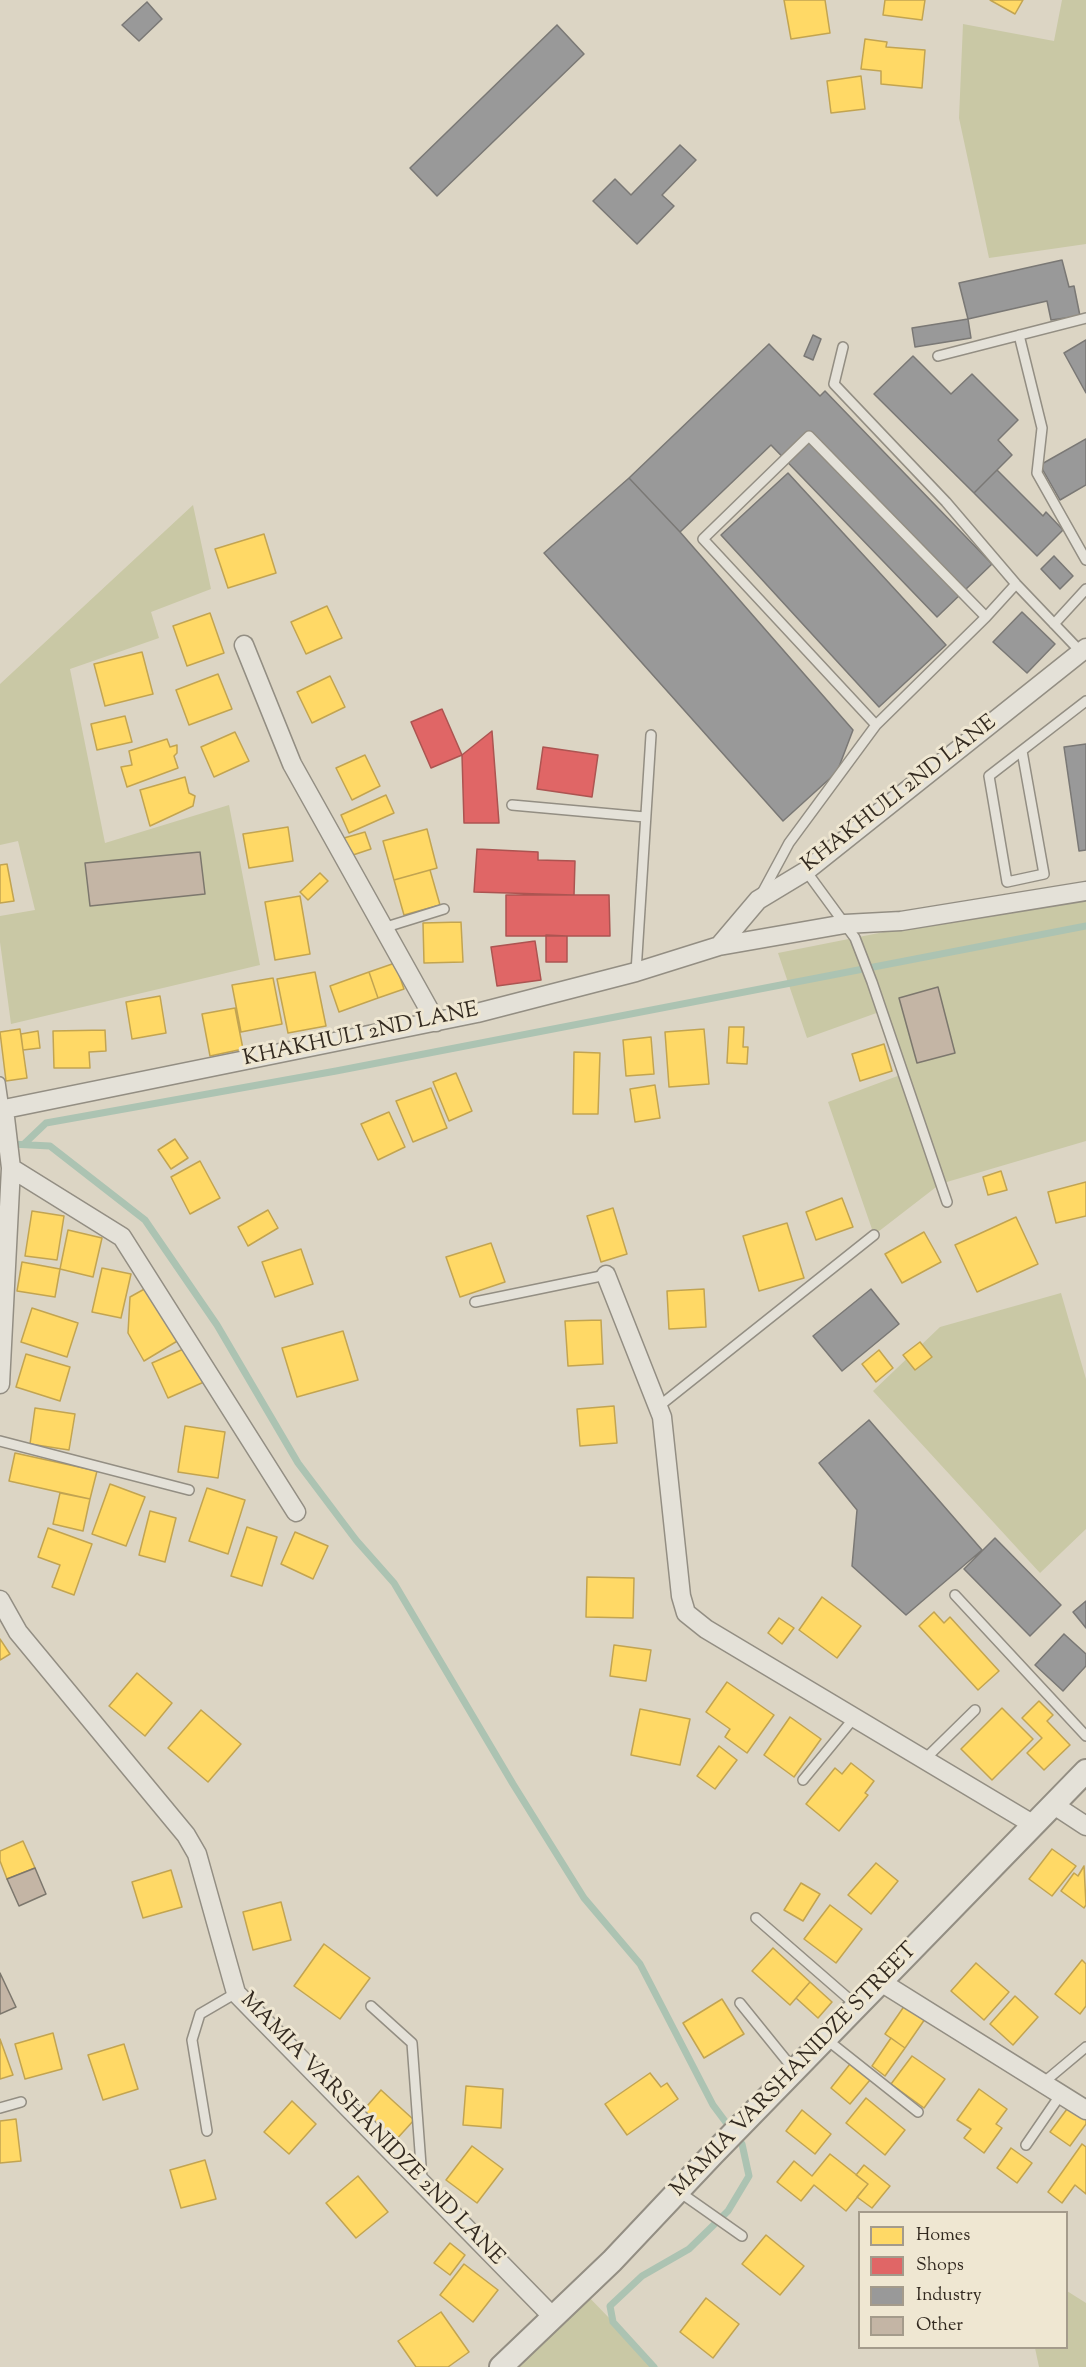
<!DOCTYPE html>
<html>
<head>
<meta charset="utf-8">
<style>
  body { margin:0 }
  #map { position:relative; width:1086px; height:2367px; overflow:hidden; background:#dcd5c4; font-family:"Sorts Mill Goudy",serif }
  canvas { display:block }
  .legend { position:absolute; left:858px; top:2211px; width:210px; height:138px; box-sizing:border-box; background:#efe7d2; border:2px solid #a49b8b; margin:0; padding:8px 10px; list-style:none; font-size:18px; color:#332a20 }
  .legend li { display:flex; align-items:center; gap:12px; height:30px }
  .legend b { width:30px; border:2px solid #a49b8b }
</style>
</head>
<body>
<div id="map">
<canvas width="1086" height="2367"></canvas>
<ul class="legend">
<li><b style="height:16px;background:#ffd966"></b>Homes</li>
<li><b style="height:16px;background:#e06666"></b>Shops</li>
<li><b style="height:16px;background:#999"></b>Industry</li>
<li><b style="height:16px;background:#c4b5a5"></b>Other</li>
</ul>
</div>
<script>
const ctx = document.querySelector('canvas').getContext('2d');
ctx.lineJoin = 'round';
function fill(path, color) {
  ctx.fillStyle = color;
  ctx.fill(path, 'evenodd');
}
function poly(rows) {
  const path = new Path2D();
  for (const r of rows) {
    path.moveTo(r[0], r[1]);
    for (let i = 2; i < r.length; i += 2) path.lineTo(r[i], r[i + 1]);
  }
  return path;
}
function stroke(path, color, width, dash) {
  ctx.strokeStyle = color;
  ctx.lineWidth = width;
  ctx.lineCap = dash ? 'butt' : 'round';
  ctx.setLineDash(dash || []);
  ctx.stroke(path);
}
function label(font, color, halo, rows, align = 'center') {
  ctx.font = font + ' "Sorts Mill Goudy",serif';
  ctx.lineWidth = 6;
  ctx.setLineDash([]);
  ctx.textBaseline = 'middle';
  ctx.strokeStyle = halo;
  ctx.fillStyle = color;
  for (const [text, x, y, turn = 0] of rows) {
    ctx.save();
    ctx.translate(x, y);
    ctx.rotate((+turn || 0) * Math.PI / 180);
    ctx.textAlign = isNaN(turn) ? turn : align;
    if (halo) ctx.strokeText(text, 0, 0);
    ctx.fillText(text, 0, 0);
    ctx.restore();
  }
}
fill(poly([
  [1062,0,1086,0,1086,244,989,258,959,118,963,24,1054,41],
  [193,505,211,589,151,612,159,638,70,669,105,843,229,805,260,965,11,1024,0,942,0,916,35,910,18,841,0,845,0,684],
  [1086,892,1086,1141,940,1184,874,1235,828,1102,903,1074,882,1011,807,1038,778,953],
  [1061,1293,1086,1379,1086,1529,1040,1573,873,1391,940,1327],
  [582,2290,613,2322,654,2367,511,2367],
  [1067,2291,1086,2303,1086,2367,1039,2367,1035,2348,1066,2348]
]), '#c9c8a5');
const homes = poly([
  [784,0,825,0,830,33,791,39,784,0],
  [885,0,925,0,922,20,883,15,885,0],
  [990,0,1023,0,1015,14,990,0],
  [865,39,887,42,886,47,925,50,922,88,881,84,881,71,861,69,865,39],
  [861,76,865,109,831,113,827,81,861,76],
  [264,534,276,573,228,588,215,549,264,534],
  [327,606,342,638,306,654,291,622,327,606],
  [210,613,224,653,187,666,173,626,210,613],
  [142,652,153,694,105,706,94,664,142,652],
  [218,674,232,709,189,725,176,690,218,674],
  [330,676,345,707,312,723,297,692,330,676],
  [125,716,132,742,97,750,91,724,125,716],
  [235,732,249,761,214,777,201,747,235,732],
  [167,739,170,747,177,745,177,753,174,756,178,768,127,787,121,767,132,765,129,751,167,739],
  [365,755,380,786,352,800,336,768,365,755],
  [185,777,189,793,195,796,193,806,150,826,140,790,185,777],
  [386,795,394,813,349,833,341,815,386,795],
  [288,827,293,861,249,868,243,834,288,827],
  [427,829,437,868,394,880,383,841,427,829],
  [365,832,371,849,350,856,344,838,365,832],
  [7,864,14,901,0,903,0,865,7,864],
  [430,870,440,905,404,915,394,880,430,870],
  [320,873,328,881,308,900,300,892,320,873],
  [300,896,310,954,275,960,265,902,300,896],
  [461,922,463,962,424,963,423,923,461,922],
  [395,963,404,989,378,998,369,972,395,963],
  [315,972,326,1026,288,1033,277,979,315,972],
  [369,972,378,998,339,1012,330,986,369,972],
  [273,978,282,1024,241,1032,232,985,273,978],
  [160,996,166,1033,132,1039,126,1002,160,996],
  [235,1008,243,1049,210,1056,202,1014,235,1008],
  [729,1027,744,1027,743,1047,748,1047,747,1064,727,1063,729,1027],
  [20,1029,27,1078,6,1081,0,1032,20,1029],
  [704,1029,709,1084,669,1087,665,1032,704,1029],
  [105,1030,106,1051,89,1052,90,1068,54,1068,53,1031,105,1030],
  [38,1031,40,1048,23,1050,21,1034,38,1031],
  [651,1037,654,1074,626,1076,623,1040,651,1037],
  [884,1044,892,1071,860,1081,852,1054,884,1044],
  [574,1052,600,1053,598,1114,573,1114,574,1052],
  [456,1073,472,1111,449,1121,433,1082,456,1073],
  [655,1085,660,1118,635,1122,630,1089,655,1085],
  [431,1088,447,1128,413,1142,396,1101,431,1088],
  [389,1112,405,1147,378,1160,361,1124,389,1112],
  [175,1139,188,1158,171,1169,158,1150,175,1139],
  [200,1161,220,1198,190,1214,171,1177,200,1161],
  [1001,1171,1007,1190,988,1195,983,1177,1001,1171],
  [1086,1182,1086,1216,1056,1223,1048,1192,1086,1182],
  [842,1198,853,1227,816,1240,806,1212,842,1198],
  [613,1208,627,1254,601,1262,587,1216,613,1208],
  [268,1210,278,1228,248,1246,238,1227,268,1210],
  [32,1211,64,1216,57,1260,25,1256,32,1211],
  [1016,1217,1038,1264,977,1292,955,1245,1016,1217],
  [787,1223,804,1278,759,1291,743,1236,787,1223],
  [68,1230,102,1238,93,1277,60,1269,68,1230],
  [924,1232,941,1262,902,1283,885,1254,924,1232],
  [491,1243,505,1282,460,1297,446,1257,491,1243],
  [301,1249,313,1284,275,1297,262,1262,301,1249],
  [22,1262,60,1269,55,1297,17,1291,22,1262],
  [102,1268,131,1274,121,1318,92,1312,102,1268],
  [148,1287,179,1340,144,1361,128,1333,130,1297,148,1287],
  [704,1289,706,1327,669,1329,667,1291,704,1289],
  [32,1308,78,1323,67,1357,21,1342,32,1308],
  [601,1320,603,1364,568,1366,565,1321,601,1320],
  [343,1331,358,1380,297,1397,282,1348,343,1331],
  [920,1342,932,1357,915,1370,903,1355,920,1342],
  [188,1347,204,1382,168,1398,152,1363,188,1347],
  [879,1350,893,1368,876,1382,862,1364,879,1350],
  [26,1354,70,1367,60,1401,16,1387,26,1354],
  [614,1406,617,1443,580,1446,577,1409,614,1406],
  [35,1408,75,1414,69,1450,30,1444,35,1408],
  [185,1426,225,1432,218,1478,178,1472,185,1426],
  [15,1453,97,1471,90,1499,9,1481,15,1453],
  [110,1484,145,1497,126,1546,92,1534,110,1484],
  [207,1488,245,1500,228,1554,189,1541,207,1488],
  [60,1493,90,1499,83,1531,53,1524,60,1493],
  [150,1511,176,1518,165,1562,139,1555,150,1511],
  [247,1527,277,1537,262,1586,231,1576,247,1527],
  [48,1528,92,1544,74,1595,52,1587,60,1565,38,1557,48,1528],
  [295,1532,328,1546,313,1579,281,1564,295,1532],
  [587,1577,634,1578,633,1618,586,1617,587,1577],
  [822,1597,861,1626,837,1658,799,1630,822,1597],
  [934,1612,944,1623,950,1617,999,1671,978,1690,919,1626,934,1612],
  [779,1618,794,1628,782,1644,768,1633,779,1618],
  [0,1639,10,1654,0,1660,0,1639],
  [614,1645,651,1650,646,1681,610,1676,614,1645],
  [137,1673,172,1703,145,1736,109,1706,137,1673],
  [727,1682,774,1715,747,1753,725,1737,730,1729,706,1712,727,1682],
  [1039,1701,1053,1715,1047,1721,1070,1745,1044,1770,1027,1753,1042,1738,1022,1718,1039,1701],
  [1002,1708,1033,1739,992,1780,961,1749,1002,1708],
  [640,1709,690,1719,680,1765,631,1755,640,1709],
  [201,1710,241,1744,208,1782,168,1748,201,1710],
  [790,1717,821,1739,794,1777,764,1755,790,1717],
  [719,1746,737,1760,715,1789,697,1776,719,1746],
  [851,1763,874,1781,865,1793,868,1795,839,1831,806,1804,835,1768,842,1774,851,1763],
  [23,1841,35,1868,7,1879,0,1861,0,1851,23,1841],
  [1052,1849,1076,1866,1052,1896,1029,1879,1052,1849],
  [876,1863,898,1881,871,1914,848,1895,876,1863],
  [1084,1866,1086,1905,1084,1908,1061,1891,1074,1873,1078,1876,1084,1866],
  [171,1870,182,1907,143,1918,132,1882,171,1870],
  [801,1883,820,1894,803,1921,784,1910,801,1883],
  [281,1902,291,1940,253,1950,243,1912,281,1902],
  [830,1905,862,1929,836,1963,804,1939,830,1905],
  [324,1944,370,1978,340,2019,294,1986,324,1944],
  [773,1948,810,1982,790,2005,752,1971,773,1948],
  [1082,1960,1086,1964,1086,2006,1080,2014,1055,1994,1082,1960],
  [976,1963,1009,1992,984,2020,951,1991,976,1963],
  [810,1982,832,2002,818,2018,796,1998,810,1982],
  [1015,1996,1038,2017,1013,2045,990,2024,1015,1996],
  [722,1999,744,2034,704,2058,683,2023,722,1999],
  [905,2005,925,2019,905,2048,885,2034,905,2005],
  [53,2033,62,2069,25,2079,15,2044,53,2033],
  [891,2038,905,2048,885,2076,872,2066,891,2038],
  [0,2039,13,2075,0,2079,0,2039],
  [124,2044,138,2089,103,2100,88,2055,124,2044],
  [912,2056,945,2079,924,2108,891,2084,912,2056],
  [850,2064,870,2080,850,2104,831,2088,850,2064],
  [650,2073,661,2087,667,2083,678,2099,627,2135,605,2104,650,2073],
  [466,2086,503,2089,501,2128,463,2125,466,2086],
  [979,2089,1007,2109,996,2124,1002,2128,984,2153,964,2138,971,2129,957,2120,979,2089],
  [381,2090,414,2120,394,2142,361,2113,381,2090],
  [866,2098,905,2130,885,2155,846,2123,866,2098],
  [292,2101,316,2124,289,2154,264,2132,292,2101],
  [1070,2105,1086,2117,1086,2124,1070,2146,1050,2132,1070,2105],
  [802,2110,831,2134,815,2154,786,2131,802,2110],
  [16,2119,21,2161,0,2163,0,2121,16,2119],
  [1082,2144,1086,2147,1086,2194,1075,2185,1062,2203,1048,2192,1082,2144],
  [472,2146,503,2169,477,2203,446,2180,472,2146],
  [1011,2148,1032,2163,1017,2183,997,2168,1011,2148],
  [830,2154,868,2184,846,2211,814,2185,801,2201,777,2182,794,2161,812,2176,830,2154],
  [205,2160,216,2199,181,2208,170,2170,205,2160],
  [864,2165,890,2186,872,2208,857,2197,868,2184,856,2175,864,2165],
  [358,2176,388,2212,356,2238,326,2203,358,2176],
  [766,2235,804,2266,780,2295,742,2264,766,2235],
  [450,2243,465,2255,450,2275,434,2263,450,2243],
  [464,2264,498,2290,473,2322,440,2295,464,2264],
  [706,2298,739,2324,713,2358,680,2332,706,2298],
  [441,2312,469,2352,448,2367,416,2367,398,2341,441,2312]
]);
fill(homes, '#ffd966');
stroke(homes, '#c2a451', 1.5);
const shops = poly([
  [442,709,462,755,431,768,411,722,442,709],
  [492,731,499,823,464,823,462,755,492,731],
  [543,747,598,755,592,797,537,789,543,747],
  [477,849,538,852,538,860,575,861,574,895,474,892,477,849],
  [506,895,609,895,610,936,506,936,506,895],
  [546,935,567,936,567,962,546,962,546,935],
  [535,941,541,980,497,986,491,947,535,941]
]);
fill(shops, '#e06666');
stroke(shops, '#ac5451', 1.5);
const industry = poly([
  [147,2,162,19,139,41,122,25,147,2],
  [557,25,584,54,437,196,410,168,557,25],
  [680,145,696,160,662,195,674,206,637,244,593,201,615,179,631,195,680,145],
  [1062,260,1069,287,1074,286,1080,316,1051,320,1047,301,968,319,959,283,1062,260],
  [968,319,971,338,915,347,912,328,968,319],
  [813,335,821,339,813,360,804,356,813,335],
  [1086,340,1086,393,1064,353,1086,340],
  [769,344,820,396,825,391,992,564,937,617,771,445,680,532,629,478,769,344],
  [913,356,951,394,972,374,1018,420,998,440,1012,455,974,493,874,394,913,356],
  [1086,439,1086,485,1060,500,1040,465,1086,439],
  [997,470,1043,516,1046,512,1063,530,1037,556,974,493,997,470],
  [788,473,946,645,879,707,721,535,788,473],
  [629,478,680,532,853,730,837,772,783,821,544,553,629,478],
  [1054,556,1073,576,1060,589,1041,569,1054,556],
  [1022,612,1055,644,1027,673,993,642,1022,612],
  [1086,744,1086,850,1079,851,1064,747,1086,744],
  [871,1289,899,1324,842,1371,813,1336,871,1289],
  [869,1420,982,1550,906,1615,852,1566,857,1510,819,1463,869,1420],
  [995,1538,1061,1605,1030,1636,964,1569,995,1538],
  [1086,1601,1086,1628,1073,1612,1086,1601],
  [1064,1634,1086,1654,1086,1666,1063,1691,1035,1665,1064,1634]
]);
fill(industry, '#999');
stroke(industry, '#7a7875', 1.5);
stroke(poly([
  [11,1144,50,1146,145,1220,217,1325,298,1463,356,1540,394,1583,513,1784,584,1898,640,1964,713,2105,742,2144,749,2176,728,2211,689,2249,642,2276,610,2306,613,2322,654,2367],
  [24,1144,46,1123,336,1071,1086,926]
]), '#acc3b2', 7);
const building = poly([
  [200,852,205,894,90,906,85,863,200,852],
  [938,987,955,1053,917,1063,899,998,938,987],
  [35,1868,46,1894,19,1906,7,1879,35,1868],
  [0,1973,16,2007,0,2014,0,1973]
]);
fill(building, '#c4b5a5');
stroke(building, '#7c776d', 1.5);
const service = poly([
  [1019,335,1042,428,1037,473,1086,560],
  [843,347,834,384,946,502,1016,584,1080,651],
  [938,356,1086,318],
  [1054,624,1086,589],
  [876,725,986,617],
  [1022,751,1044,874,1007,882,989,776,1086,701],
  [512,805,645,817],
  [806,871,855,938,872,982,947,1202],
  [761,895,789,843,876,725,703,539,809,436,986,617,1016,584],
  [383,928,444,909],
  [636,972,651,735],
  [0,1082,4,1109],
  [475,1302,606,1275],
  [658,1407,874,1235],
  [0,1441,189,1490],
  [955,1595,1086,1736],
  [924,1760,975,1710],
  [803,1780,854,1718],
  [756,1918,856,2005],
  [740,2003,795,2071],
  [371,2006,412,2043,422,2179],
  [826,2039,918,2112],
  [1043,2083,1086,2047],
  [0,2108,21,2102],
  [207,2131,192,2040,200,2014,236,1993],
  [1026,2145,1061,2094],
  [678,2191,742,2236]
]);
const minor = poly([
  [244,645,292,764,436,1022],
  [719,946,758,900,806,871,1086,648],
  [0,1110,477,1013,636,972,719,946,845,924,901,921,1086,891],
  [11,1168,122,1237,296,1512],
  [606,1275,662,1417,681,1596,686,1613,706,1629,1034,1825],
  [0,1384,11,1168,4,1109],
  [0,1600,18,1632,186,1835,197,1854,236,1993,554,2318],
  [1054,1805,1086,1826],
  [881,1982,1086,2110]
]);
const tertiary = poly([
  [501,2367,612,2261,713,2154,1086,1771]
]);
stroke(service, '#938e83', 12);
stroke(minor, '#938e83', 21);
stroke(tertiary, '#938e83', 26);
stroke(service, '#e4e1d8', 9);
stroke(minor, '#e4e1d8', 18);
stroke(tertiary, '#e4e1d8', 22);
label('22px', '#332a20', '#efe7d2', [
  ["KHAKHULI 2ND LANE",900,795,-38],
  ["KHAKHULI 2ND LANE",361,1036,-12],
  ["MAMIA VARSHANIDZE STREET",795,2071,-46],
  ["MAMIA VARSHANIDZE 2ND LANE",371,2130,46]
]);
</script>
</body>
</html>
